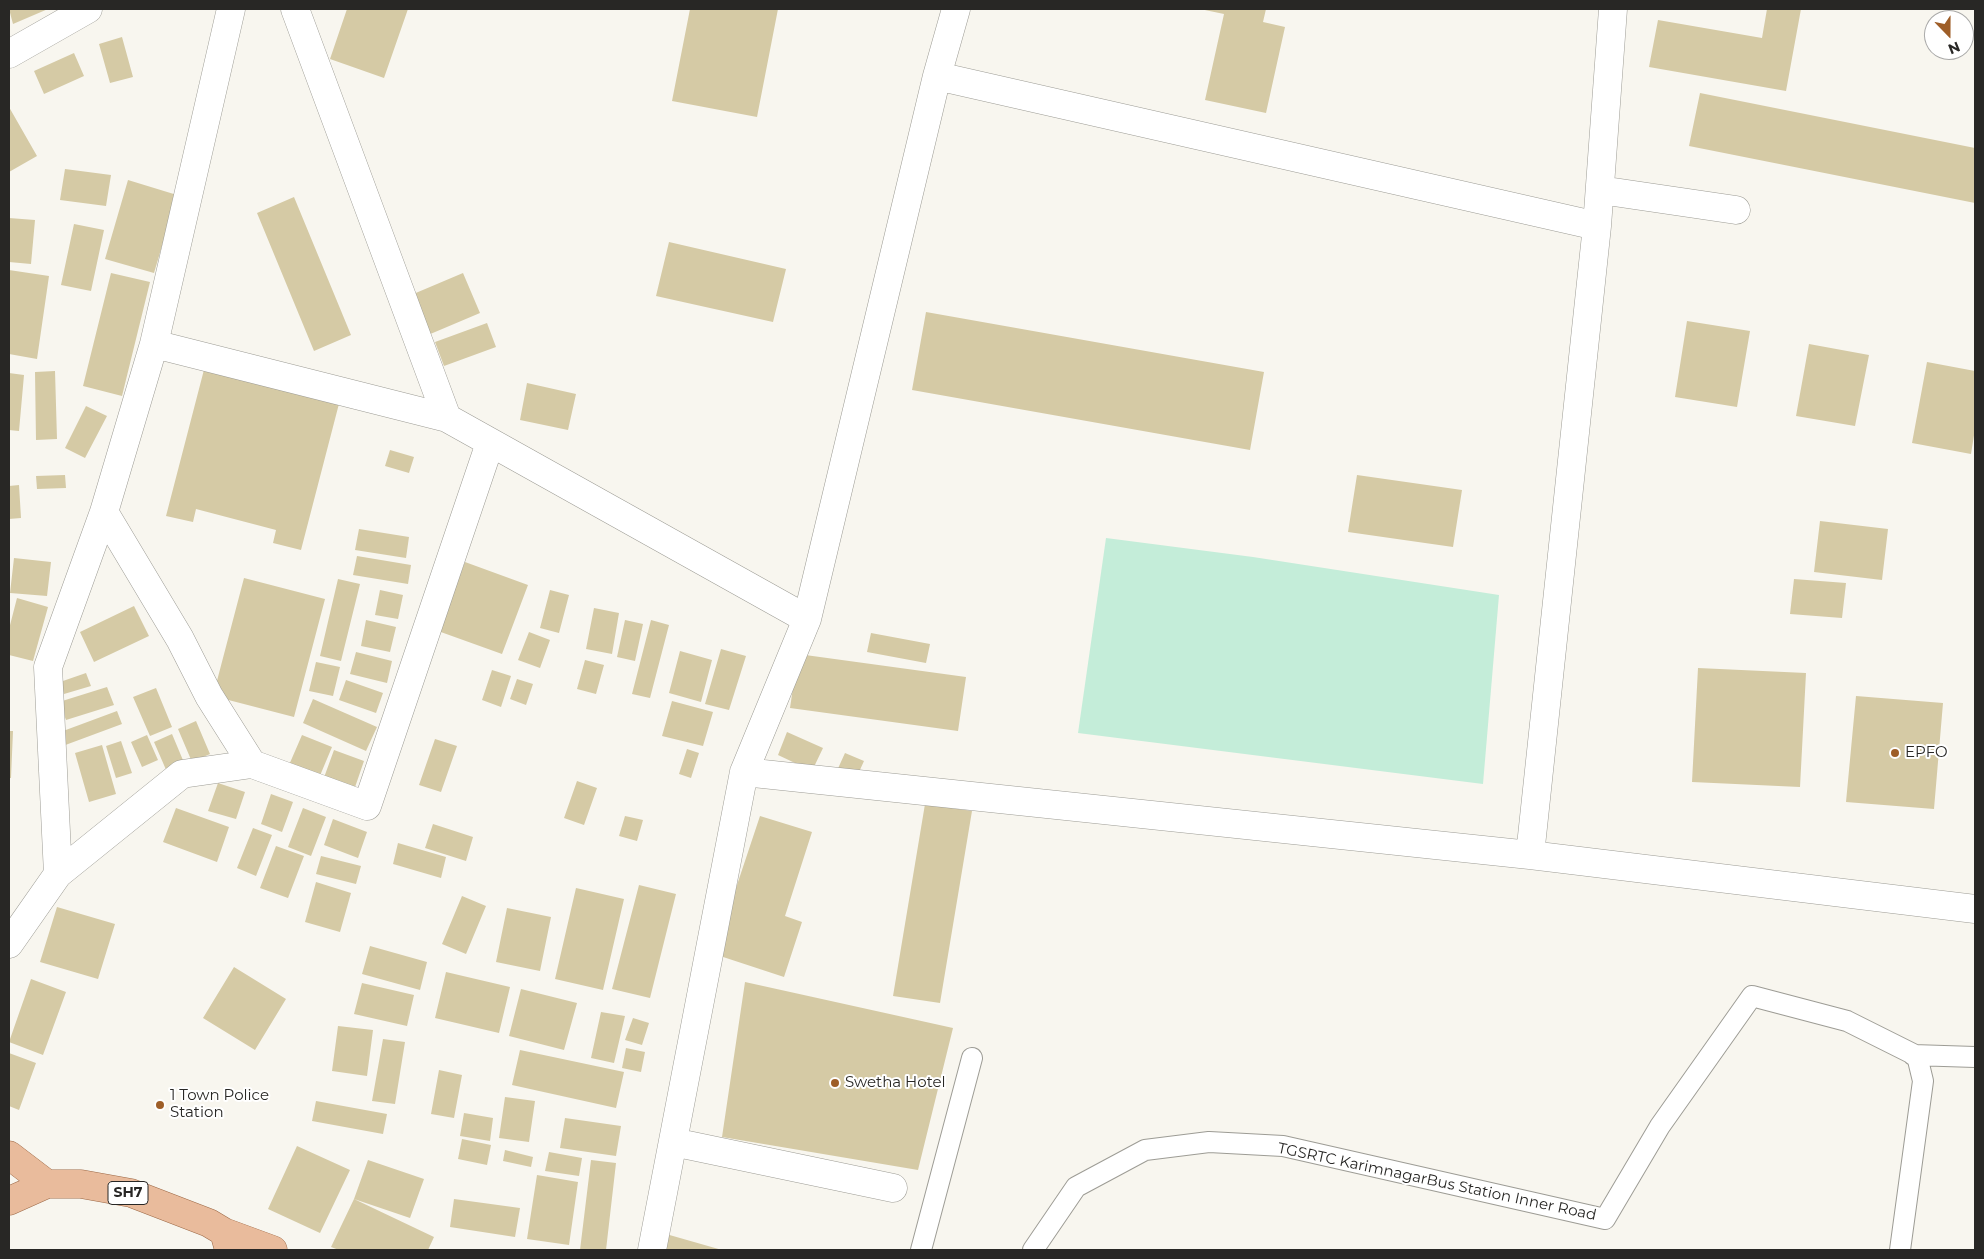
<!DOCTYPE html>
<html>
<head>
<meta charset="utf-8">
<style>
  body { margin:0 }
  #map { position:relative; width:1984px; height:1259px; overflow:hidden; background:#f8f6ef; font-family:Montserrat,sans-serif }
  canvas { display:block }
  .frame { position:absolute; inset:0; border:10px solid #282725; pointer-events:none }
  .north { position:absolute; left:1924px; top:10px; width:50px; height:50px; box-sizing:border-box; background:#fff; border:1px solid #a9a9a8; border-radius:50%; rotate:158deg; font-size:14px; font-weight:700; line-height:20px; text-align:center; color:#282725 }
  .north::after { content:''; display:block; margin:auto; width:18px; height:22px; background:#9e5e28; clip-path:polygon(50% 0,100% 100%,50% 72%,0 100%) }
</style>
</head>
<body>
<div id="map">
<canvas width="1984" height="1259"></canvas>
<div class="frame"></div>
<div class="north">N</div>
</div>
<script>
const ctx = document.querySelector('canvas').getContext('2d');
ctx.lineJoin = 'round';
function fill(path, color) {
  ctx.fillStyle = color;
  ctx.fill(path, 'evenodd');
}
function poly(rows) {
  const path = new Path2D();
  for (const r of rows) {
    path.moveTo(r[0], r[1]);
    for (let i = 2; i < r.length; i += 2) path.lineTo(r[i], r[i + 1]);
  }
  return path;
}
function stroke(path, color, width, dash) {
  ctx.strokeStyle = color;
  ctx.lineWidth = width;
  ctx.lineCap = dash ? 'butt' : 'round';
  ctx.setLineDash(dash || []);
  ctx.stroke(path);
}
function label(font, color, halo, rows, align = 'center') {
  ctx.font = font + ' Montserrat,sans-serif';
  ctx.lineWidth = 4;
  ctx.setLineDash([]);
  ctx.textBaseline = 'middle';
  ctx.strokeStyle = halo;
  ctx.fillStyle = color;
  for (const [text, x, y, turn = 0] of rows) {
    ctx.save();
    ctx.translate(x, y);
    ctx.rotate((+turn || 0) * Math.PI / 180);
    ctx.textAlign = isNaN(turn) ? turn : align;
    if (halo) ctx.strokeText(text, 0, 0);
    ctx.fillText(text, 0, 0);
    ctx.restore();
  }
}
fill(poly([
  [1106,538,1253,557,1499,595,1483,784,1078,733]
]), '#c4edd9');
fill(poly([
  [9,9,48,9,13,24],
  [347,9,408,9,384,78,330,59],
  [690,9,778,9,757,117,672,101],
  [1200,9,1266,9,1263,22,1285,27,1266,113,1205,100,1224,14],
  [1767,9,1801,9,1786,91,1649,67,1658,20,1762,38],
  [122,37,133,77,110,83,99,44],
  [74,53,84,76,44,94,34,71],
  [1700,93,1975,148,1975,203,1689,146],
  [9,107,37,156,9,172],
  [65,169,111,175,106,206,60,200],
  [128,180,177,195,154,273,105,259],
  [294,197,351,335,314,351,257,213],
  [9,218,35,220,31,264,9,262],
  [74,224,104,230,91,291,61,285],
  [669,242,786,269,773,322,656,296],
  [9,270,49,276,37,359,9,354],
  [111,273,150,282,122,396,83,386],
  [463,273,480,313,428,335,411,295],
  [926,312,1264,372,1250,450,912,390],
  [1687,321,1750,331,1737,407,1675,397],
  [487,323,496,347,444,366,435,342],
  [1809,344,1869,355,1855,426,1796,416],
  [206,362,341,396,301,550,273,543,276,530,196,509,193,522,166,516],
  [1927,362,1975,371,1975,429,1971,454,1912,443],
  [55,371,57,439,36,440,35,372],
  [9,373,24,375,19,431,9,430],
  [527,383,576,394,568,430,520,420],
  [86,406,107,416,85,458,65,448],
  [390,450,414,457,409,473,385,466],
  [65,475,66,488,37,489,36,476],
  [1357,475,1462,490,1453,547,1348,532],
  [19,485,21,518,9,519,9,486],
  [1820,521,1888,529,1882,580,1814,572],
  [359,529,409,537,406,558,355,550],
  [357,556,411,565,408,584,353,575],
  [14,558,51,562,47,596,10,593],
  [465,562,528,585,502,654,438,631],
  [244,578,325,599,294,717,213,696],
  [338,579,360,584,341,661,320,656],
  [1794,579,1846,583,1842,618,1790,614],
  [380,590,403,595,398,619,375,615],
  [550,590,569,595,559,633,540,628],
  [17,598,48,607,33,661,9,655,9,629],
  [134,606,149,636,94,662,80,632],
  [594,608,619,613,612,654,586,649],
  [366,620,396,627,390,652,361,646],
  [625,620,643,624,635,661,617,657],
  [651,620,669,625,650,698,632,694],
  [529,632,550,640,540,668,518,660],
  [871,633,930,644,926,663,867,652],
  [721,649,746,656,729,710,705,704],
  [680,651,712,660,701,702,669,693],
  [356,652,392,661,387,683,350,674],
  [798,654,966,677,958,731,790,708],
  [585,660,604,665,596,694,577,689],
  [316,662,340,667,333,696,309,691],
  [1698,668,1806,673,1800,787,1692,782],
  [492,670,511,676,501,707,482,700],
  [86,673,91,686,64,694,60,682],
  [517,679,533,684,526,705,510,699],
  [346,680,383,693,376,713,339,700],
  [107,687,114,705,66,720,59,702],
  [156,688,172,727,150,736,133,697],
  [1856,696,1943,703,1934,809,1846,802],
  [313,699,377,727,366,751,303,723],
  [672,701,713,712,703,746,662,736],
  [117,711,122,724,60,747,55,734],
  [196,721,210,754,192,762,178,729],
  [9,731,13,731,11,778,9,778],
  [787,732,823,748,812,771,778,755],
  [172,734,185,765,167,772,154,742],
  [147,735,158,760,142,767,131,742],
  [302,735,332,747,319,778,289,765],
  [435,739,457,746,441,792,419,785],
  [121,741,132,773,116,778,106,746],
  [102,745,116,794,89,802,75,753],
  [687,749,699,753,691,778,679,774],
  [334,750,364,761,353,793,322,783],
  [845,753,864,761,854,783,835,775],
  [577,781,597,788,584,825,564,818],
  [218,783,245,792,236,819,208,811],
  [271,794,293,802,282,832,261,824],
  [925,804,972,811,940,1003,893,996],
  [176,808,229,827,217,862,163,842],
  [303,808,326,817,311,856,288,847],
  [625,816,643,820,637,841,619,836],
  [760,816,812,832,785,916,802,922,784,977,714,954],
  [333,819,367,832,358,858,324,845],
  [433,824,473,837,466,861,425,848],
  [253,828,272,835,256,876,237,868],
  [398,843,446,857,441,878,393,864],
  [276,846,304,856,288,898,260,888],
  [321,856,361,866,356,884,316,874],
  [316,882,351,893,340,932,305,922],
  [639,885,676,894,650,998,612,989],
  [576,888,624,899,603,990,555,979],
  [462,896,486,906,466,954,442,944],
  [57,907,115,924,98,979,40,962],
  [507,908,551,917,540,971,496,962],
  [370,946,427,962,420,990,362,974],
  [234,967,286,999,255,1050,203,1018],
  [446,972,510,987,499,1033,435,1018],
  [31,979,66,992,43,1055,9,1042],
  [745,982,953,1028,918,1170,722,1137],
  [362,983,414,995,407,1026,354,1014],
  [521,989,577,1003,564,1050,509,1036],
  [601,1012,625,1016,614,1063,591,1058],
  [633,1018,649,1023,642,1045,625,1040],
  [338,1026,373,1030,367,1076,332,1071],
  [383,1039,405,1042,395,1104,372,1101],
  [626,1048,645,1052,641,1072,622,1068],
  [520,1050,624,1072,616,1108,512,1085],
  [9,1053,36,1063,19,1110,9,1106],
  [439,1070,462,1075,454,1118,431,1114],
  [505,1097,535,1101,529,1142,499,1138],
  [316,1101,387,1114,383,1134,312,1121],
  [464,1113,493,1118,490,1141,460,1136],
  [565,1118,621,1126,616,1156,560,1148],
  [462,1139,491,1145,487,1165,458,1159],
  [297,1146,350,1170,320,1233,268,1209],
  [505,1150,533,1157,531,1167,503,1161],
  [549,1152,582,1158,579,1176,545,1171],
  [368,1160,424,1179,410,1218,354,1199,434,1237,428,1250,339,1250,331,1247,354,1199],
  [591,1160,616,1163,606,1250,580,1250],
  [537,1175,578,1182,569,1245,527,1239],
  [454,1199,520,1208,515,1237,450,1227],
  [666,1234,722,1250,662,1250]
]), '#d5caa5');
const service = poly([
  [1913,1055,1975,1057],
  [921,1250,972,1058],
  [1033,1250,1076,1187,1145,1150,1209,1142,1283,1146,1605,1219,1660,1126,1752,996,1847,1021,1917,1056,1923,1081,1900,1250]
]);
const minor = poly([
  [231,9,154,344,447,418,807,619],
  [295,9,447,418],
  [9,54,88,9],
  [937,76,1597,226],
  [1600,190,1736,210],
  [252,764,367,806,490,443],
  [744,772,1530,855,1975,909],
  [1530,855,1597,226,1613,9],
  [58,874,182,774,252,764,209,696,180,639,104,512,154,344],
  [9,944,58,874,48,667,104,512],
  [673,1142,893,1188],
  [652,1250,744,772,807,619,937,76,956,9]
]);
const primary = poly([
  [9,1155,47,1184],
  [9,1201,47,1184,81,1184,131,1193,209,1223,224,1232,229,1250],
  [224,1232,273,1250]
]);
stroke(service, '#9d9c95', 22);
stroke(minor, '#9d9c95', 29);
stroke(primary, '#9c6947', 29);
stroke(service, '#fff', 20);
stroke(minor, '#fff', 28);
stroke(primary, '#e9bb9c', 28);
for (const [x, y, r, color] of [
  [1895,753,5,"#9e5e28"],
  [835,1083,5,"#9e5e28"],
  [160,1105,5,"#9e5e28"]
]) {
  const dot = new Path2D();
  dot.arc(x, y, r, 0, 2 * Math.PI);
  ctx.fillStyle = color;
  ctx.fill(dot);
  stroke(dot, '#fff', 2);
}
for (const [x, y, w] of [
  [128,1193,40]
]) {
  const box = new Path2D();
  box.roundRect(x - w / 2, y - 11.5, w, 23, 4);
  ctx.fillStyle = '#fff';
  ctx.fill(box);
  stroke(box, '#282725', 1);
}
label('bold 14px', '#282725', null, [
  ["SH7",128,1193]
]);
label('15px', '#282725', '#fff', [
  ["EPFO",1905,753],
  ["Swetha Hotel",845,1083],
  ["1 Town Police",170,1096],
  ["Station",170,1113]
], 'left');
label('15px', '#282725', '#fff', [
  ["TGSRTC KarimnagarBus Station Inner Road",1437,1182,12]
]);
</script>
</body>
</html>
